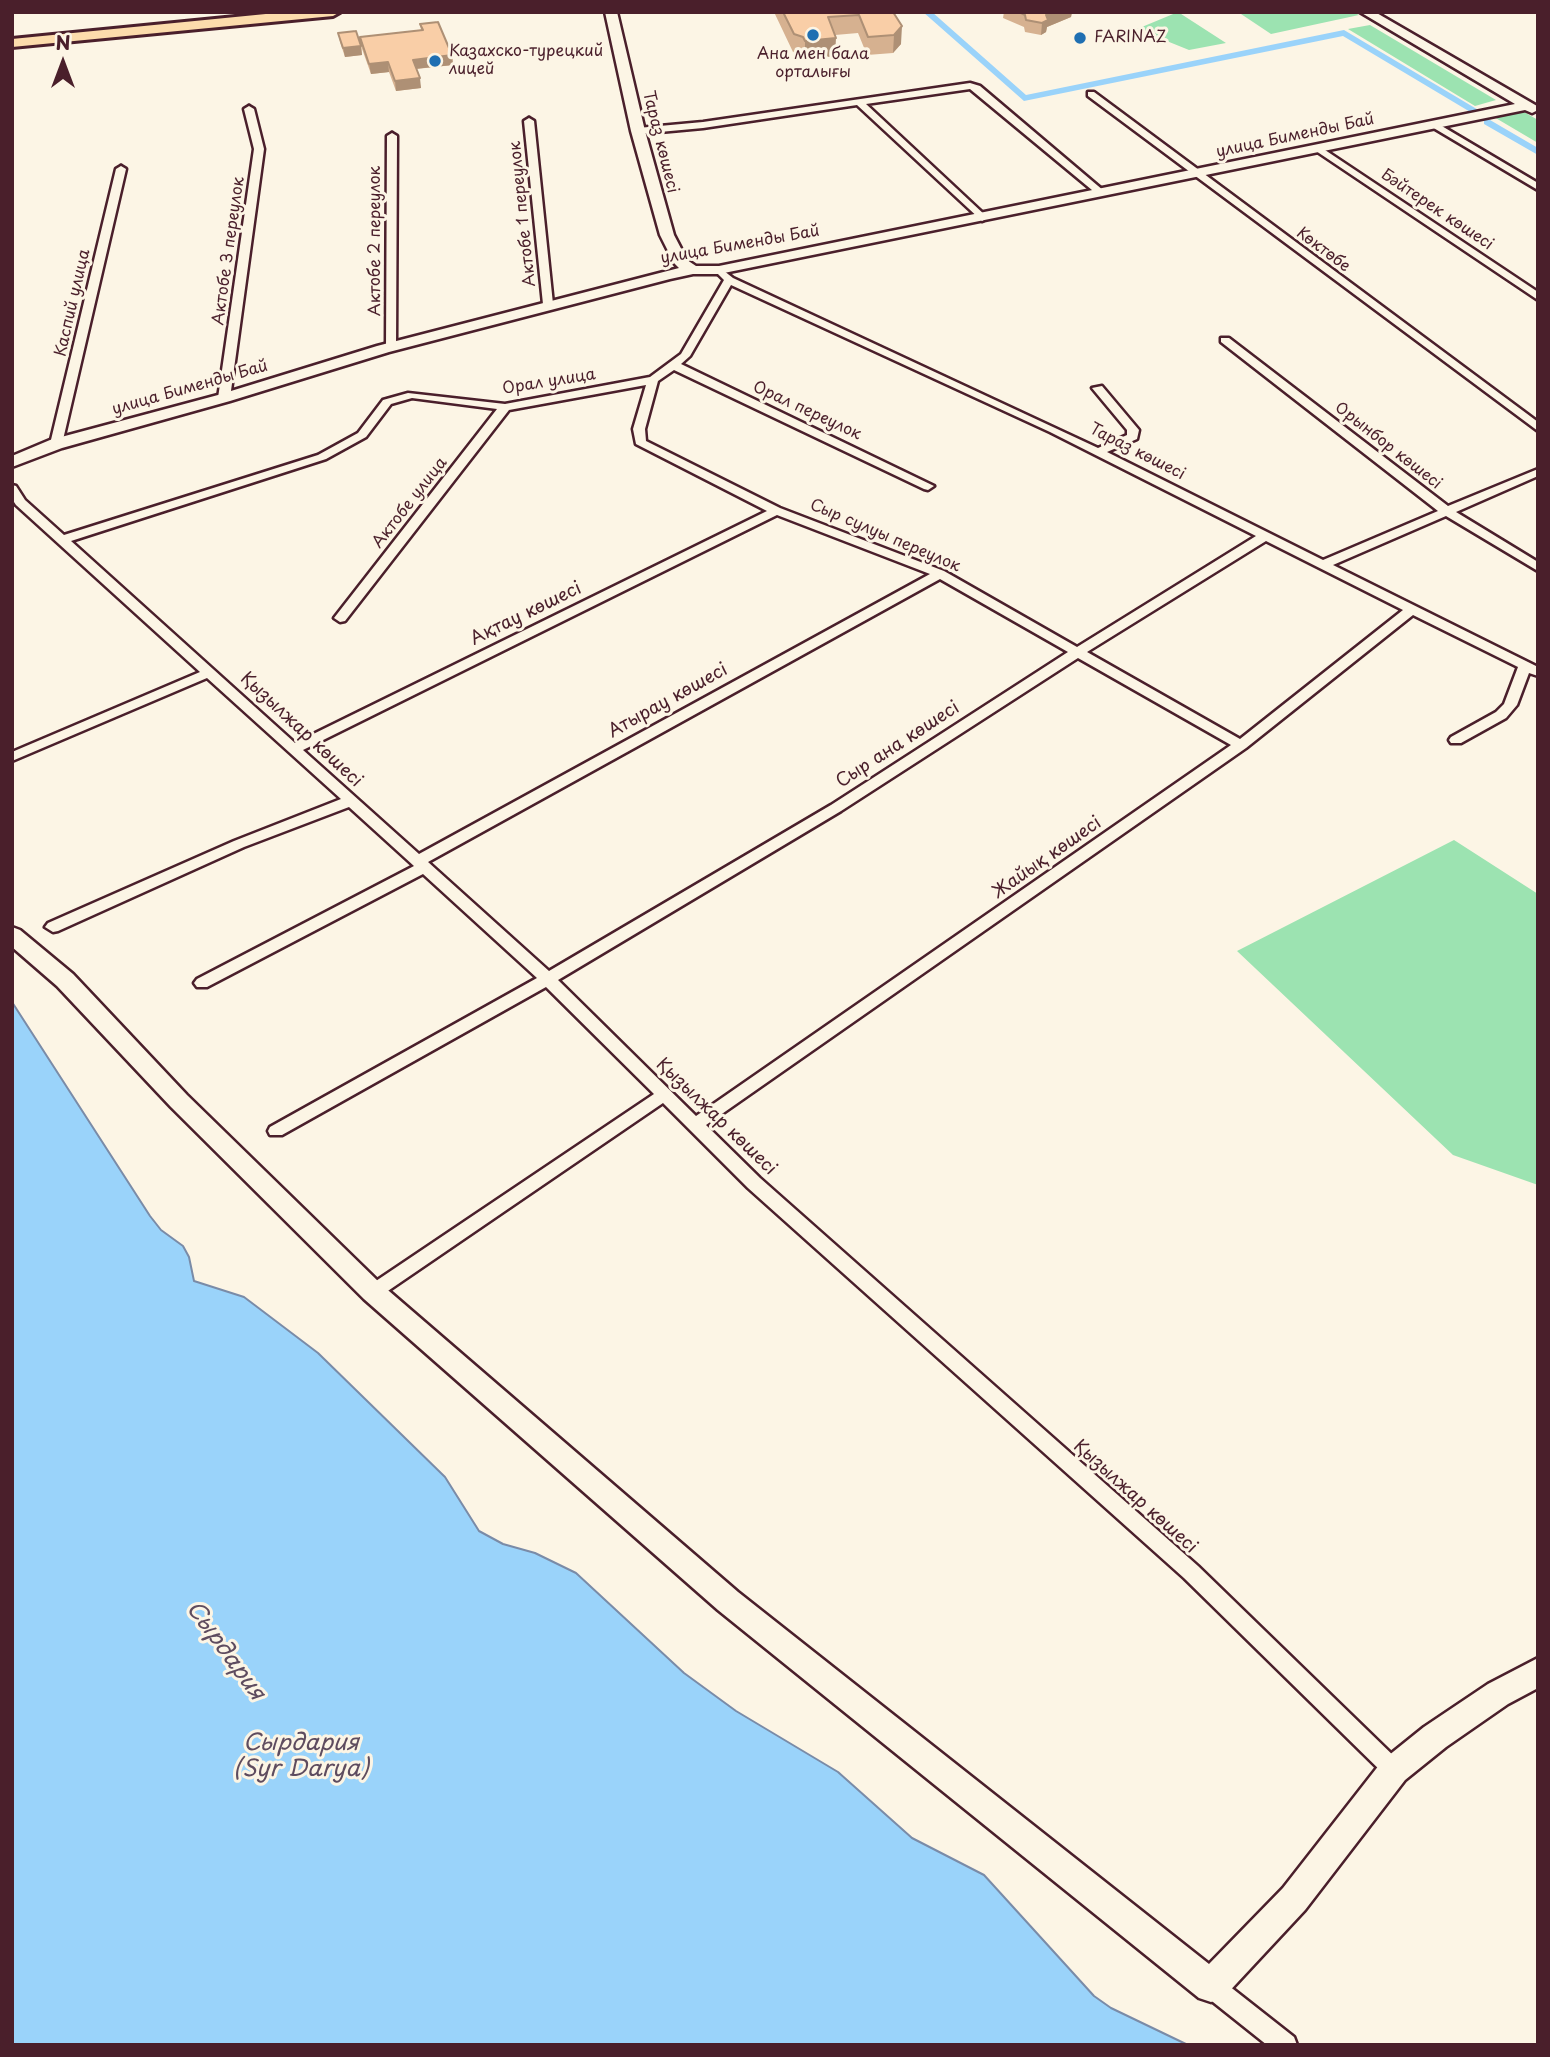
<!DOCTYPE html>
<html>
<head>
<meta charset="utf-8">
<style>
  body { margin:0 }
  #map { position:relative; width:1550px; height:2057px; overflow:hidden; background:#fcf5e5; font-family:"Playpen Sans",sans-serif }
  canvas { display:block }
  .frame { position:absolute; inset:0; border:14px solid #4a1f2b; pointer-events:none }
  .north { position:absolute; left:28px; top:28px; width:70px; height:70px; -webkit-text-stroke:5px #fcf5e5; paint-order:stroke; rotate:0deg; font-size:19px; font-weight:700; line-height:28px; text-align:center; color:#4a1f2b }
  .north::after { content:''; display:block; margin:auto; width:24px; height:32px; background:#4a1f2b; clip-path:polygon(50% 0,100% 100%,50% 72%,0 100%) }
</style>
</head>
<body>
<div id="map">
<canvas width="1550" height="2057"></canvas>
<div class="frame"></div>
<div class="north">N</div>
</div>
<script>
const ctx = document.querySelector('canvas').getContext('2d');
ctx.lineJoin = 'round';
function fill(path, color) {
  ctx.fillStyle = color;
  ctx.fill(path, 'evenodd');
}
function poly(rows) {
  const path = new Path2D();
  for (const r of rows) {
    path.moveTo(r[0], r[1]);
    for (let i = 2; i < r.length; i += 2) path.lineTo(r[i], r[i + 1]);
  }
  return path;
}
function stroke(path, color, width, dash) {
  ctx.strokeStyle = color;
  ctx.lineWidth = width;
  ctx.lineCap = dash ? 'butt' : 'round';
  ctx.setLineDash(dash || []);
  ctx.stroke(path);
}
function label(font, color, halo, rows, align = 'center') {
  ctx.font = font + ' "Playpen Sans",sans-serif';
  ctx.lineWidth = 6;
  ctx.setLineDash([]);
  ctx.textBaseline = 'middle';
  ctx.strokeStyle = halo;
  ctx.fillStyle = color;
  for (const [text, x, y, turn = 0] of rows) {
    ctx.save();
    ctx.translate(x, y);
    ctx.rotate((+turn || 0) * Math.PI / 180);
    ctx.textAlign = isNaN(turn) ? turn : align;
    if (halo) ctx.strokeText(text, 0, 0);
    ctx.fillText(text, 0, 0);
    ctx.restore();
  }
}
fill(poly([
  [1178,12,1226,43,1189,50,1137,29],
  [1238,12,1353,12,1359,15,1271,34],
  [1370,25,1496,100,1475,106,1348,29],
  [1524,112,1538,120,1538,143,1494,117],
  [1454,840,1538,894,1538,1185,1453,1155,1237,951]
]), '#9ce3b1');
const water = poly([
  [12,1002,150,1216,161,1230,183,1246,189,1257,194,1281,244,1297,318,1353,445,1477,479,1531,503,1544,535,1553,576,1573,684,1673,736,1711,838,1772,912,1838,984,1875,1094,1996,1111,2008,1188,2045,12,2045,12,1002]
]);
fill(water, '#9ad3fa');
stroke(water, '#7a8ba7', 2);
fill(poly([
  [923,12,932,12,1026,95,1344,30,1480,111,1472,113,1343,36,1024,101,923,12],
  [1484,120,1490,120,1538,148,1538,155,1484,124,1484,120]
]), '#9ad3fa');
const street = poly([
  [970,83,980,86,1104,191,1104,195,1098,195,970,89,866,104,986,216,987,218,982,221,857,105,703,128,638,134,633,131,638,128,703,122,970,83],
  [1088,92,1094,92,1538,422,1538,431,1088,96,1088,92],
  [249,106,254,109,264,149,230,398,224,401,218,398,254,149,244,109,249,106],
  [529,118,534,121,553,304,548,307,543,304,524,121,529,118],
  [1435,122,1538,183,1538,190,1432,127,1432,123,1435,122],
  [392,133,397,136,396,347,391,350,386,347,387,136,392,133],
  [1319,146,1538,292,1538,300,1316,151,1314,149,1319,146],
  [121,166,126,169,62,444,56,447,50,444,116,169,121,166],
  [719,267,733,278,1098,448,1127,435,1127,430,1092,388,1102,386,1139,430,1137,439,1107,452,1323,560,1438,511,1221,342,1221,338,1229,338,1448,506,1538,469,1538,476,1456,512,1538,562,1538,571,1446,516,1333,565,1538,667,1538,676,1529,673,1517,705,1506,718,1461,743,1451,743,1449,740,1451,737,1496,712,1504,704,1518,667,1413,615,1246,748,706,1125,760,1178,1198,1566,1401,1763,1405,1770,1401,1777,1394,1780,1387,1777,1184,1578,748,1188,663,1103,379,1297,373,1299,367,1297,364,1292,367,1287,654,1094,546,987,282,1135,270,1135,268,1131,270,1127,537,978,423,874,207,987,197,987,194,983,197,979,414,866,349,807,244,847,58,931,53,932,45,927,48,923,234,841,341,799,207,678,12,761,12,752,200,672,16,505,12,499,12,485,16,486,25,500,64,535,318,455,358,433,383,400,408,393,505,404,650,377,681,354,724,280,714,270,719,267],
  [731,285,1050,432,1256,536,1077,647,944,571,780,508,646,441,645,429,658,381,674,370,924,489,928,490,934,486,681,364,690,356,731,285],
  [646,385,633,429,636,444,767,511,295,743,71,541,326,459,366,437,391,404,412,398,497,409,334,618,340,622,345,621,509,410,646,385],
  [777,515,930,574,419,854,303,750,777,515],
  [1266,541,1403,610,1240,739,1087,652,1266,541],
  [940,579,1068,652,831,805,549,971,428,862,940,579],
  [1078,658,1231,745,696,1116,558,980,841,811,1078,658],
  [1211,1975,1219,1978,1294,2037,1297,2045,1267,2045,1203,1994,1200,1986,1203,1978,1211,1975]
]);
const secondary = poly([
  [605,12,617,12,645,131,674,235,687,260,696,266,719,266,1515,104,1360,12,1375,12,1537,106,1538,110,1532,113,1525,110,719,274,693,274,670,279,389,352,230,401,62,448,12,467,12,456,50,440,218,395,377,346,679,268,674,263,660,235,631,131,605,12],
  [12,927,20,930,73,974,187,1095,382,1285,738,1592,1209,1964,1283,1888,1383,1760,1424,1727,1488,1684,1538,1658,1538,1688,1508,1704,1446,1747,1405,1780,1305,1910,1223,1998,1211,2002,1199,1998,718,1610,364,1299,171,1107,57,986,12,947,12,927]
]);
const primary = poly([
  [286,12,340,12,333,16,12,47,12,39,286,12]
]);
stroke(street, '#4a1f2b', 5);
stroke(secondary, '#4a1f2b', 5);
stroke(primary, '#4a1f2b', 6);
fill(street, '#fcf5e5');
fill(secondary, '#fcf5e5');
fill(primary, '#fcdcac');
fill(poly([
  [774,12,893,12,901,44,893,53,867,55,858,33,835,35,835,56,805,59,802,55,793,52],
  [1004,12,1072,12,1071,17,1047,27,1046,32,1041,35,1025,32,1024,27,1003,18],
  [420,24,452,55,453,65,416,69,421,88,396,91,389,72,371,74,361,46,362,55,345,57,340,42,338,33,361,45,360,37,421,30]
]), '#d6b190');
fill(poly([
  [1054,12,1072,12,1071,17,1047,27,1046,32,1041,35,1042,23,1046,15],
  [902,26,901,44,893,53,894,35],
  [836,38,835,56,805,59,805,41],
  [361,46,362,55,345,57,343,48],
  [452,55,453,65,414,69,413,60],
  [388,62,389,72,371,74,369,64],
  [420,78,421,88,396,91,395,81]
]), '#ae9075');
const building = poly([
  [783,12,893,12,902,26,894,35,868,37,859,15,828,17,836,38,805,41,803,37,794,34,783,12],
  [1019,12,1054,12,1046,15,1048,20,1042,23,1026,20,1025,15,1019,12],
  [438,22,452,55,413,60,420,78,395,81,388,62,369,64,360,37,423,30,420,24,438,22],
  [356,31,361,46,343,48,338,33,356,31]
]);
fill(building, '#f9cea7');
stroke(building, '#ae9075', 2);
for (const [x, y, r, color] of [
  [813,35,7,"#1f6fb2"],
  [1080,38,7,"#1f6fb2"],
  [435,61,7,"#1f6fb2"]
]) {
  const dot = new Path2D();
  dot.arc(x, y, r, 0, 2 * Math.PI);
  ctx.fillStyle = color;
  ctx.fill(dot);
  stroke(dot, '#fcf5e5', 2.5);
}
label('16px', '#4a1f2b', '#fcf5e5', [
  ["FARINAZ",1094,38],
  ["Казахско-турецкий",449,52],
  ["лицей",449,70],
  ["Ана мен бала",813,55,"center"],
  ["орталығы",813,73,"center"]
], 'left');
label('16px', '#4a1f2b', '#fcf5e5', [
  ["улица Бименды Бай",1295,136,-12],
  ["Тараз көшесі",660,142,76],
  ["Бәйтерек көшесі",1437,210,34],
  ["Актобе 1 переулок",523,214,-96],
  ["Актобе 2 переулок",376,241,-90],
  ["улица Бименды Бай",740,245,-10],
  ["Көктөбе",1323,250,37],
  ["Актобе 3 переулок",229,251,-82],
  ["Каспий улица",73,303,-77],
  ["Орал улица",549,382,-9],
  ["улица Бименды Бай",190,388,-16],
  ["Орал переулок",807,411,25],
  ["Орынбор көшесі",1388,446,38],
  ["Тараз көшесі",1137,452,27],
  ["Актобе улица",410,503,-52],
  ["Сыр сулуы переулок",885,536,23]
]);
label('18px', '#4a1f2b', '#fcf5e5', [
  ["Ақтау көшесі",526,614,-26],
  ["Атырау көшесі",668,701,-29],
  ["Қызылжар көшесі",301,730,43],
  ["Сыр ана көшесі",898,745,-33],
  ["Жайық көшесі",1047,858,-35],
  ["Қызылжар көшесі",716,1117,44],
  ["Қызылжар көшесі",1135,1497,42]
]);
label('italic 23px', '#5e4c5f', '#fcf5e5', [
  ["Сырдария",225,1651,54],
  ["Сырдария",301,1744],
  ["(Syr Darya)",301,1770]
]);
</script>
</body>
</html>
